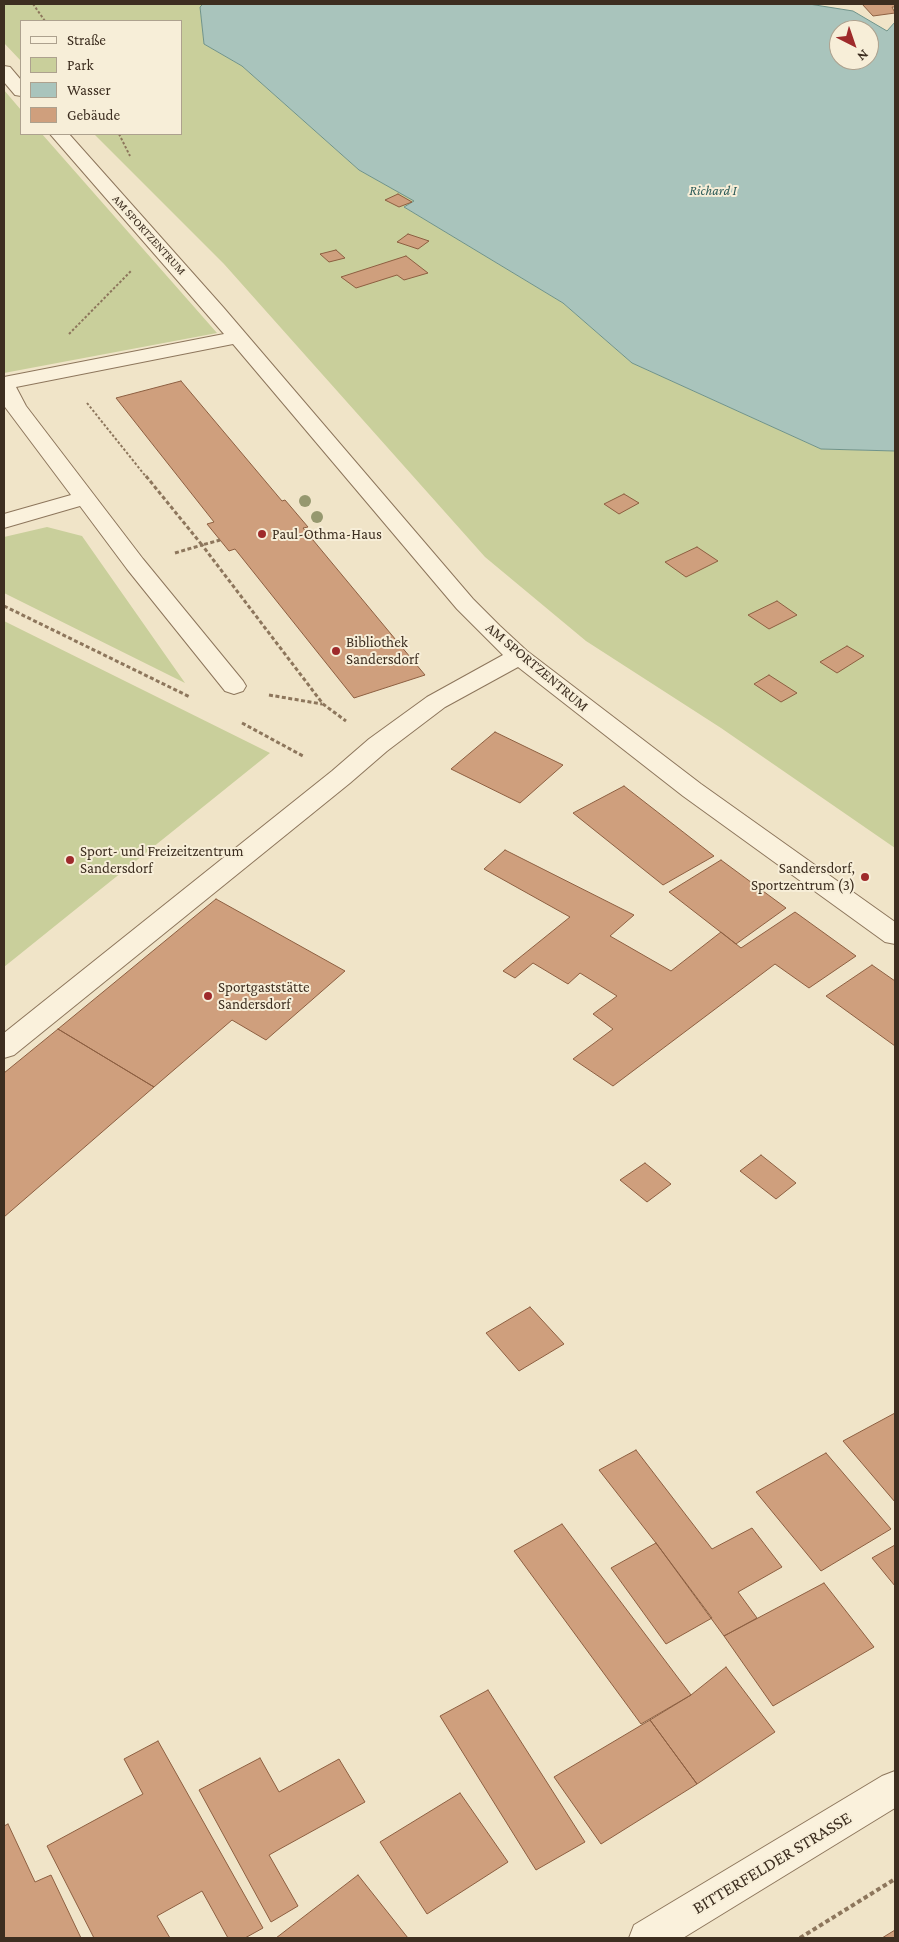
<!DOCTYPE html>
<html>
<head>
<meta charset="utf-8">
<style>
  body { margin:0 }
  #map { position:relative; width:899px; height:1942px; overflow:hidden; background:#f0e4c8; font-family:"Crimson Pro",serif }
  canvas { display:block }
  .frame { position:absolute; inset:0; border:5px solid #3d2e20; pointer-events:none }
  .legend { position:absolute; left:20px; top:20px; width:162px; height:115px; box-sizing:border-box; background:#f7eed8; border:1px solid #ada18e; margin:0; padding:6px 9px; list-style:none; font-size:15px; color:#3d2e20 }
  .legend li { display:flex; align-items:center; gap:10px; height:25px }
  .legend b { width:25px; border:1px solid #ada18e }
  .north { position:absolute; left:829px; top:20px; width:50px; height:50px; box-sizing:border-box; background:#f7eed8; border:1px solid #ada18e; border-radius:50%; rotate:139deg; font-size:14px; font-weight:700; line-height:20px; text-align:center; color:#3d2e20 }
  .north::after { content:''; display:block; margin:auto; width:18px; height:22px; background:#9e2a2b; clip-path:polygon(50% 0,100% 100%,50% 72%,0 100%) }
</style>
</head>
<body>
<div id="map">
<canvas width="899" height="1942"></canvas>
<div class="frame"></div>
<ul class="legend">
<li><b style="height:6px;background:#faf1dc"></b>Straße</li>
<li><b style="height:14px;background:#c9cf9b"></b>Park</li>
<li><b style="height:14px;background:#a9c4bc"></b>Wasser</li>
<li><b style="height:14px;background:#cf9f7d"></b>Gebäude</li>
</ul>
<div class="north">N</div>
</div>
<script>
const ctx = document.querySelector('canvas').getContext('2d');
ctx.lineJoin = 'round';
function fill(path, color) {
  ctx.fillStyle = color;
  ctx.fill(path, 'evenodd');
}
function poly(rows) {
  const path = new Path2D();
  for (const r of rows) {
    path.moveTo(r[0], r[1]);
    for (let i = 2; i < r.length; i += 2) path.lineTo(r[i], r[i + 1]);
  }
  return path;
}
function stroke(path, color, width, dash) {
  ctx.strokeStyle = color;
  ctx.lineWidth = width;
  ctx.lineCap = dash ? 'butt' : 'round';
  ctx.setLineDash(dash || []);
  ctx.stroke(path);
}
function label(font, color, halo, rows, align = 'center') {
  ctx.font = font + ' "Crimson Pro",serif';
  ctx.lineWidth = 4;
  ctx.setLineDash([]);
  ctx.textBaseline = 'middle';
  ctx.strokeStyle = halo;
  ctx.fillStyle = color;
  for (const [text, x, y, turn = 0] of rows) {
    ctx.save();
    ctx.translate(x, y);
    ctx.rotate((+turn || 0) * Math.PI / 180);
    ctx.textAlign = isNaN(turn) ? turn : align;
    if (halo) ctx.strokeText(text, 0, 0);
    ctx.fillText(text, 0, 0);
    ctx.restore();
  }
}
fill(poly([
  [4,4,203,4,200,7,204,44,242,66,359,170,415,201,404,207,563,303,632,363,821,449,895,451,895,848,721,728,586,641,485,557,224,264,94,134,181,134,181,21,21,21,21,61,4,43],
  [4,90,21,110,21,134,42,134,217,333,4,373],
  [47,527,82,536,185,683,4,593,4,537],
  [4,621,270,753,4,967]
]), '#c9cf9b');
const water = poly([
  [203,4,809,4,853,11,887,31,895,22,895,451,821,449,632,363,563,303,404,207,414,201,359,170,242,66,204,44,200,7,203,4],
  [839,30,869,30,869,60,839,60,839,30]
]);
fill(water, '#a9c4bc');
stroke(water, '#6f938a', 1);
const building = poly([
  [862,4,895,4,895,7,892,7,895,13,873,16,862,4],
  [398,194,412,202,399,207,385,200,398,194],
  [408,234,429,241,418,249,397,242,408,234],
  [336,250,345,258,329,262,320,254,336,250],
  [406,256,428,273,404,280,397,275,356,288,341,277,406,256],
  [181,381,282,501,285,500,308,527,303,528,425,675,354,698,235,549,229,551,207,524,214,522,116,398,181,381],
  [624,494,639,503,619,514,604,504,624,494],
  [697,547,718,561,686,577,665,562,697,547],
  [777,601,797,615,769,629,748,615,777,601],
  [847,646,864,656,837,673,820,662,847,646],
  [769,675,797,693,781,702,754,684,769,675],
  [495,732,563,765,520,803,451,769,495,732],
  [624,786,714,856,663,885,573,813,624,786],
  [505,850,634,915,610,936,671,971,721,932,741,948,795,912,856,956,809,988,775,964,613,1086,573,1059,613,1029,593,1014,617,996,580,973,568,984,533,963,515,978,503,971,570,917,484,869,505,850],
  [721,860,786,908,736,944,669,892,721,860],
  [216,899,345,971,266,1040,232,1020,154,1087,58,1029,216,899],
  [872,965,895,981,895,1046,826,996,872,965],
  [58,1029,154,1087,4,1217,4,1073,58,1029],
  [761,1155,796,1183,776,1199,740,1171,761,1155],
  [645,1163,671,1184,647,1202,620,1180,645,1163],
  [530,1307,564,1344,519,1371,486,1333,530,1307],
  [895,1413,895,1502,843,1441,895,1413],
  [636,1450,712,1549,752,1528,782,1567,738,1592,757,1618,724,1636,656,1543,599,1470,636,1450],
  [826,1453,891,1529,821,1571,756,1492,826,1453],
  [562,1524,691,1695,641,1724,514,1551,562,1524],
  [656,1543,712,1618,666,1644,611,1568,656,1543],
  [895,1545,895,1586,872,1558,895,1545],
  [824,1583,874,1647,773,1706,724,1636,824,1583],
  [726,1667,775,1732,697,1784,650,1720,691,1695,726,1667],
  [488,1690,585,1842,536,1870,440,1716,488,1690],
  [650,1720,697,1784,601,1844,554,1777,650,1720],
  [158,1741,263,1928,245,1938,228,1938,202,1891,157,1916,170,1938,94,1938,47,1846,143,1794,124,1759,158,1741],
  [260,1758,279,1792,339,1759,365,1802,269,1855,298,1906,271,1922,199,1790,260,1758],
  [460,1793,508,1862,427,1914,380,1842,460,1793],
  [8,1824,35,1882,51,1875,81,1938,4,1938,4,1826,8,1824],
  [358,1875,408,1938,276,1938,358,1875],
  [895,1930,895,1938,882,1938,895,1930]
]);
fill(building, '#cf9f7d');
stroke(building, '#8d5f41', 1);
const minor = poly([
  [4,66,10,67,21,80,21,96,15,95,4,82,4,66],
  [50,134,69,134,223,307,473,599,500,626,527,651,701,784,895,922,895,944,885,942,683,796,518,667,445,707,387,751,350,783,14,1055,4,1058,4,1033,332,771,369,739,427,697,503,655,457,609,233,344,16,387,26,406,143,559,243,681,246,686,243,691,234,694,225,691,127,569,80,506,4,528,4,514,71,495,5,407,4,377,224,334,50,134],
  [895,1771,895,1808,683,1938,629,1938,634,1925,882,1776,895,1771]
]);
stroke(minor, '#8d765c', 2);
stroke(poly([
  [33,4,45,21],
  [119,134,130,156],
  [69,334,132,270],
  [87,403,147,478]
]), '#8d765c', 2, [2.5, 2]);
stroke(poly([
  [146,476,202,545,220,540],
  [175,553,202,545,323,704,346,721],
  [4,606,190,697],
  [269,695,322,704],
  [242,723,303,756]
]), '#8d765c', 3, [4, 2.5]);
stroke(poly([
  [800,1938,895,1879]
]), '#8d765c', 4, [4.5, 3]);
fill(minor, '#faf1dc');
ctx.fillStyle = '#96986f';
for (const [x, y] of [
  [305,501],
  [317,517]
]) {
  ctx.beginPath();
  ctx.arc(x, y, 6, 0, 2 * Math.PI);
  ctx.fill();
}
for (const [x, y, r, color] of [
  [262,534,5,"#9e2a2b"],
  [336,651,5,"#9e2a2b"],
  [70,860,5,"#9e2a2b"],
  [865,877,5,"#9e2a2b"],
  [208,996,5,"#9e2a2b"]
]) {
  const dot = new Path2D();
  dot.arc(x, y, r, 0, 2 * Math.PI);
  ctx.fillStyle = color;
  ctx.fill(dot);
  stroke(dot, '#f7eed8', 2);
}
label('12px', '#3d2e20', '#f7eed8', [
  ["AM SPORTZENTRUM",149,235,48]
]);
label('italic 14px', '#2f5d5a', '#f7eed8', [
  ["Richard I",713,191]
]);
label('15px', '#3d2e20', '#f7eed8', [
  ["Paul-Othma-Haus",272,534],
  ["Bibliothek",346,642],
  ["Sandersdorf",346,659],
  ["Sport- und Freizeitzentrum",80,851],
  ["Sandersdorf",80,868],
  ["Sandersdorf,",855,868,"right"],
  ["Sportzentrum (3)",855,885,"right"],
  ["Sportgaststätte",218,987],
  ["Sandersdorf",218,1004]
], 'left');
label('15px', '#3d2e20', '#f7eed8', [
  ["AM SPORTZENTRUM",537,667,40]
]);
label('18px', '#3d2e20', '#f7eed8', [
  ["BITTERFELDER STRASSE",772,1863,-31]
]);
</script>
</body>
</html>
